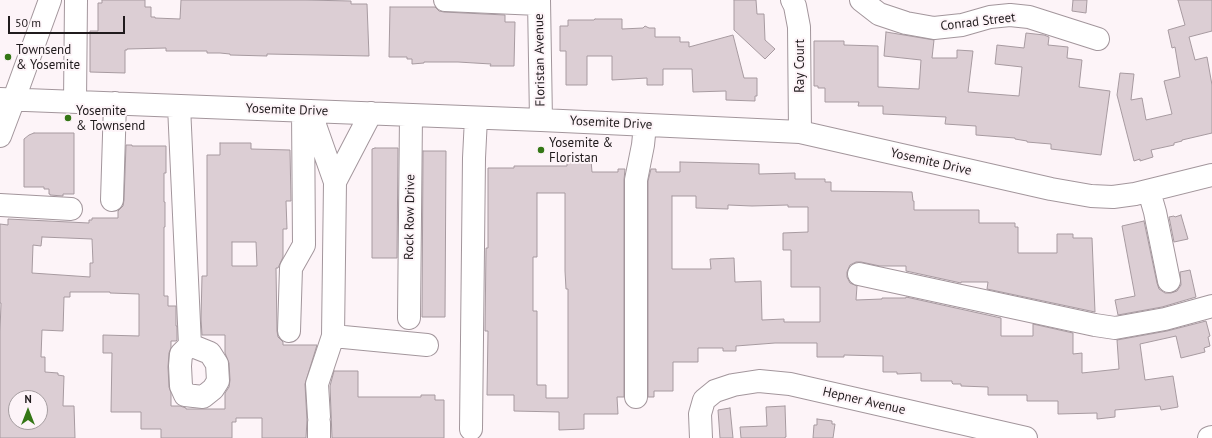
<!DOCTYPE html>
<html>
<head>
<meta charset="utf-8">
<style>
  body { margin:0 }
  #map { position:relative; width:1212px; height:438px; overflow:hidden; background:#fdf4f8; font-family:"PT Sans",sans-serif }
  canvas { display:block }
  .north { position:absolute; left:8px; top:390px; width:40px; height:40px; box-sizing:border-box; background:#fdf4f8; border:1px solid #a59da0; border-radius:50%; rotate:0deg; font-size:11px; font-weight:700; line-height:16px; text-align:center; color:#201b1d }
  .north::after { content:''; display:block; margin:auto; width:14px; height:18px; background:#347615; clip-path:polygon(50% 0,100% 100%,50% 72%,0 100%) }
  .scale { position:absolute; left:8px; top:16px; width:117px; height:18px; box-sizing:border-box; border:2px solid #201b1d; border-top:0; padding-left:5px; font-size:12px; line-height:14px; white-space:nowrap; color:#201b1d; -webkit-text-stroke:3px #fdf4f8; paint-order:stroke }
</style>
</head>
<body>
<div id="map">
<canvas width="1212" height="438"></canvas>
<div class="north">N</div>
<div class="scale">50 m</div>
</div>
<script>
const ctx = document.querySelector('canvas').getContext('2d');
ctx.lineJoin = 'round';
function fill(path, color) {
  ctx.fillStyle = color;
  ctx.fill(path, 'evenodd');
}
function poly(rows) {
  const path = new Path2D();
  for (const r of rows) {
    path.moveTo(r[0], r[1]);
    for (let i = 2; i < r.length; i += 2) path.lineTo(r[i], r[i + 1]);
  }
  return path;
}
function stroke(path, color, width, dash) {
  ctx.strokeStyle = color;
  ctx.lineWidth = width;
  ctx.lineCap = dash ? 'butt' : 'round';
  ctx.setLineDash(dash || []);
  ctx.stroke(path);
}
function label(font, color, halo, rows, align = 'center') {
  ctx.font = font + ' "PT Sans",sans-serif';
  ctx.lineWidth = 4;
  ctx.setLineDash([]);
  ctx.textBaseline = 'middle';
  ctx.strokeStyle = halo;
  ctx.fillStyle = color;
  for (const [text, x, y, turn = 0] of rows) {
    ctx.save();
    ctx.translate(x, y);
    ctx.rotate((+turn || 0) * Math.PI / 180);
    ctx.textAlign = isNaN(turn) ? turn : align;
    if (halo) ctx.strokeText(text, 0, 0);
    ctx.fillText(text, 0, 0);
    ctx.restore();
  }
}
const building = poly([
  [102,0,145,0,145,7,151,7,151,17,155,17,155,18,180,19,181,0,306,0,351,1,351,4,367,4,369,56,267,54,267,56,230,55,230,54,220,53,207,53,207,51,166,51,166,48,127,49,127,50,125,50,125,73,90,72,90,31,98,31,98,3,102,3,102,0],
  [734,0,756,0,757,14,764,14,765,40,775,49,765,59,734,30,734,0],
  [1073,0,1087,0,1086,13,1072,11,1073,0],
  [1178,0,1212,0,1212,31,1189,37,1195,60,1207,57,1212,85,1212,133,1182,140,1182,141,1174,143,1174,145,1151,150,1153,157,1140,161,1140,159,1134,161,1117,95,1120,73,1134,74,1131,100,1142,98,1146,120,1172,114,1164,81,1180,77,1175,47,1172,48,1168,30,1185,25,1178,0],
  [390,7,435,7,439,11,444,12,505,15,505,22,515,22,514,66,490,66,491,64,458,62,424,62,424,63,412,64,412,59,407,59,407,57,389,57,390,7],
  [595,19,622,19,622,29,643,28,645,26,649,28,655,28,655,37,680,37,680,42,689,42,689,47,733,35,744,78,757,78,757,96,755,96,755,101,726,100,726,91,693,92,692,69,663,69,663,85,647,85,647,78,612,80,612,56,587,56,587,85,566,85,566,51,560,51,560,26,568,26,568,20,594,20,595,19],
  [886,32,934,40,932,58,957,58,957,50,973,51,968,92,1019,96,1022,67,995,64,997,45,1024,48,1026,33,1044,35,1049,37,1048,45,1068,47,1067,58,1082,60,1079,87,1110,91,1101,155,1051,149,1051,144,1027,142,1027,141,1015,139,1015,138,976,135,976,126,945,124,946,117,883,114,883,106,858,106,859,102,825,102,825,88,818,88,818,86,814,86,814,41,844,41,844,45,878,46,878,87,919,89,921,60,884,56,886,32],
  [34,133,74,133,74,194,63,194,63,196,50,195,50,194,49,194,49,189,44,189,44,187,24,187,24,139,29,135,34,133],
  [220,143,251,143,251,149,290,150,291,201,286,201,287,229,283,229,283,257,278,268,276,268,277,331,278,337,283,342,283,345,317,345,305,384,307,420,306,438,262,438,262,418,236,418,236,422,232,422,232,438,161,438,161,429,141,429,141,412,111,412,112,353,103,353,103,335,139,336,139,294,110,293,110,292,70,292,70,297,64,297,63,331,42,330,41,357,45,357,45,372,58,373,58,375,64,376,63,406,74,406,75,438,0,438,0,331,1,303,0,303,0,224,8,225,8,219,89,223,89,220,92,220,92,218,118,218,118,211,123,206,124,200,126,145,132,145,132,146,166,146,166,173,164,173,164,202,165,202,165,227,164,227,164,296,168,296,168,306,176,306,176,326,177,326,177,340,176,341,171,341,171,348,169,353,168,367,169,387,171,393,171,406,180,406,186,408,186,409,225,409,225,393,229,387,230,380,229,363,225,353,225,335,202,335,201,319,202,276,207,276,207,155,220,155,220,143],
  [42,237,92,239,93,263,90,263,90,277,32,273,33,245,41,246,42,237],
  [232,242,256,242,257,266,232,266,232,242],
  [16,398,40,398,40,422,16,422,16,398],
  [375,148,398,148,397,258,372,258,372,149,375,148],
  [423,151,446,151,445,317,422,317,423,151],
  [567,160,591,160,592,172,618,172,618,169,625,169,624,180,624,397,617,397,618,414,584,414,584,429,559,430,559,412,514,411,514,395,487,395,488,331,485,331,486,248,488,248,488,168,514,168,514,166,567,166,567,160],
  [537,193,565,193,565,271,566,289,568,289,568,398,546,398,546,385,537,385,537,311,533,311,533,257,537,257,537,193],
  [680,162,759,164,759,174,795,173,795,179,825,179,825,182,831,182,831,191,912,192,913,201,914,201,914,210,979,210,979,223,1015,223,1015,227,1018,227,1018,253,1057,253,1057,234,1073,234,1073,238,1092,238,1095,312,987,289,988,282,961,282,961,283,906,271,906,266,880,266,861,262,856,262,850,265,847,272,847,277,850,283,857,286,856,300,882,299,882,298,906,298,906,297,1001,318,1001,336,1033,336,1033,324,1073,333,1073,354,1082,353,1082,373,1119,369,1117,340,1167,331,1206,321,1210,336,1208,337,1210,346,1204,348,1205,352,1181,358,1176,336,1140,344,1145,380,1173,376,1178,407,1161,410,1160,406,1115,410,1115,417,1097,419,1097,413,1058,414,1058,401,1027,401,1027,395,988,395,988,387,961,386,961,384,953,384,952,383,952,381,921,381,921,373,897,374,897,372,883,372,883,356,844,355,844,357,817,357,817,343,775,343,736,346,736,351,723,351,723,348,698,348,698,362,673,362,673,391,654,391,654,397,648,397,648,181,651,169,656,169,656,172,680,172,680,162],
  [672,196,696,196,696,208,728,209,728,205,752,206,788,205,788,207,808,207,808,232,783,233,783,250,791,250,791,287,820,287,820,322,784,322,784,319,762,320,761,281,735,282,734,258,710,259,711,269,672,269,672,196],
  [1181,215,1188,239,1174,242,1169,217,1174,216,1175,217,1181,215],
  [1144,221,1157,283,1159,289,1165,293,1171,293,1177,291,1181,285,1180,272,1190,270,1196,297,1162,307,1118,315,1115,300,1135,296,1122,226,1144,221],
  [334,371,358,371,358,397,421,397,421,395,435,395,435,400,444,400,444,438,332,438,330,386,334,371],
  [785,406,786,437,785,437,785,438,741,438,740,427,767,426,766,407,785,406],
  [730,408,733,438,720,438,718,410,730,408],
  [817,419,832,421,832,424,835,424,833,438,813,438,814,425,817,425,817,419]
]);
fill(building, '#dcced4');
stroke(building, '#a79aa0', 1);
const minor = poly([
  [445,0,539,4],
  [539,0,541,120],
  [792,0,795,6,799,27,800,132],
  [861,0,879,14,906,23,934,28,962,25,990,17,1010,15,1029,17,1098,39],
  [0,99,541,120,800,132,1051,189,1091,196,1113,197,1135,194,1212,175],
  [75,102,76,0],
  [179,106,190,345,181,354,180,366,181,386,185,395,203,397,213,389,218,381,217,364,210,353,190,345],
  [310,111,335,182,333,336,427,345],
  [0,136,14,99,50,0],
  [335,182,371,113],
  [1149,191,1155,212,1169,281],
  [112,200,115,103],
  [0,205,71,209],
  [859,274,1095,325,1115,328,1165,319,1212,306],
  [409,318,411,115],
  [289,331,291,268,304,245,303,111],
  [636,397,636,180,643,145,645,125],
  [319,417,317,384,333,336],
  [319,423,319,438],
  [471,429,474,158,476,118],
  [701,438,700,414,704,400,715,391,733,385,759,381,790,384,1026,438],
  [1209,438,1212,437]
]);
stroke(minor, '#a3969c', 24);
stroke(minor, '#fff', 22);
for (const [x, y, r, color] of [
  [8,57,4,"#347615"],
  [68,118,4,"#347615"],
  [541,150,4,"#347615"]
]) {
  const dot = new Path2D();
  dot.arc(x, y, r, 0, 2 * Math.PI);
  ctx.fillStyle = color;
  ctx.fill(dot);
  stroke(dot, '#fdf4f8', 1.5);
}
label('13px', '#201b1d', '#fdf4f8', [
  ["Conrad Street",978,22,-7],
  ["Floristan Avenue",540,60,-91],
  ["Ray Court",800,66,-90],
  ["Yosemite Drive",287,110,2],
  ["Yosemite Drive",611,123,3],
  ["Yosemite Drive",931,162,13],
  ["Rock Row Drive",410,217,-89],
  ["Hepner Avenue",864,401,13]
]);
label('13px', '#201b1d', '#fdf4f8', [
  ["Townsend",16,50],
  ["& Yosemite",16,65],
  ["Yosemite",76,111],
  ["& Townsend",76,126],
  ["Yosemite &",549,143],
  ["Floristan",549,158]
], 'left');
</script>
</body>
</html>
